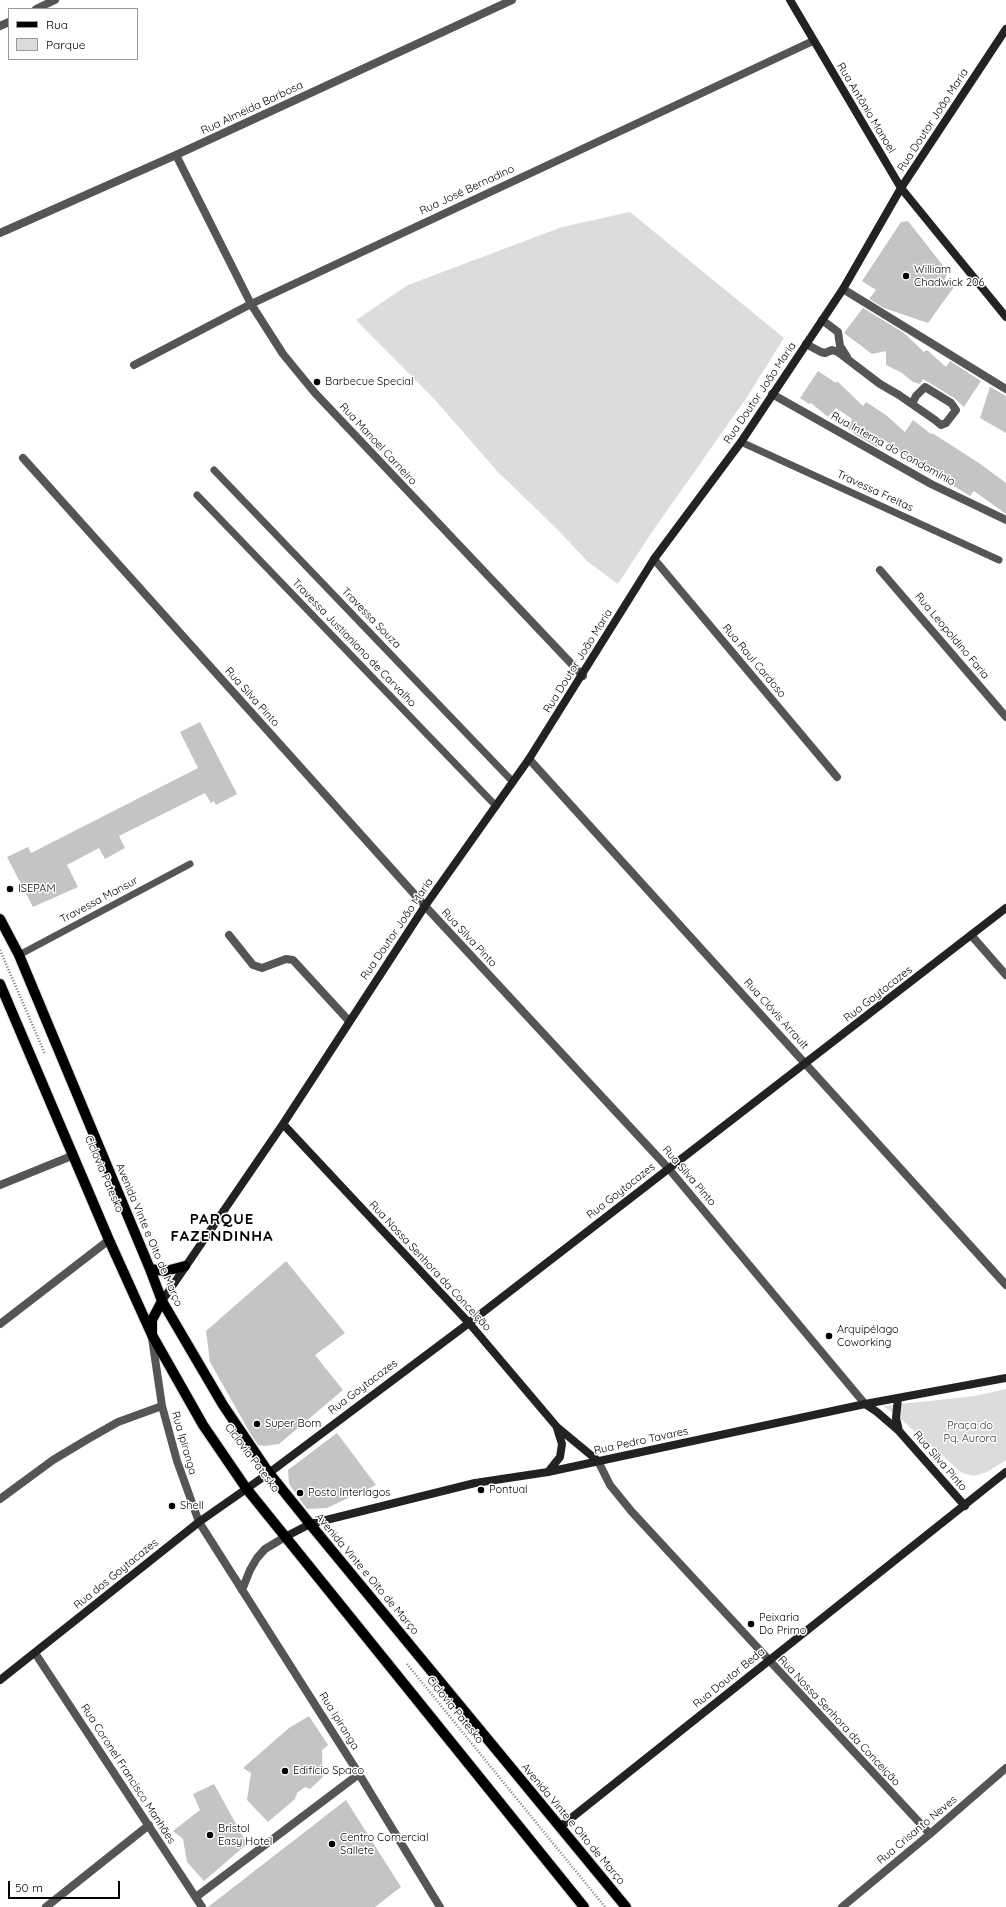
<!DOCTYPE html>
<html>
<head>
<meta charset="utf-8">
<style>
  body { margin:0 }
  #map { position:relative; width:1006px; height:1907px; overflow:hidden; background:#fff; font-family:Quicksand,sans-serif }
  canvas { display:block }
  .legend { position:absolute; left:8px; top:8px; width:130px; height:52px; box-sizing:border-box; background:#fff; border:1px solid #999; margin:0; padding:5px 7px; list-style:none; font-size:12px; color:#000 }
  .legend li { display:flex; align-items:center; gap:8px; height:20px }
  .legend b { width:20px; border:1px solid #999 }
  .scale { position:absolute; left:8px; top:1881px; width:112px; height:18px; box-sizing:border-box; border:2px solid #000; border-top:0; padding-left:5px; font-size:12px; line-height:14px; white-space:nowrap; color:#000; -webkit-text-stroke:3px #fff; paint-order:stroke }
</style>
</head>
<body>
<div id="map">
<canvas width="1006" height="1907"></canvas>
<ul class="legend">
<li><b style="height:5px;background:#000"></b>Rua</li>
<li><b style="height:11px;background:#dcdcdc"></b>Parque</li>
</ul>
<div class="scale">50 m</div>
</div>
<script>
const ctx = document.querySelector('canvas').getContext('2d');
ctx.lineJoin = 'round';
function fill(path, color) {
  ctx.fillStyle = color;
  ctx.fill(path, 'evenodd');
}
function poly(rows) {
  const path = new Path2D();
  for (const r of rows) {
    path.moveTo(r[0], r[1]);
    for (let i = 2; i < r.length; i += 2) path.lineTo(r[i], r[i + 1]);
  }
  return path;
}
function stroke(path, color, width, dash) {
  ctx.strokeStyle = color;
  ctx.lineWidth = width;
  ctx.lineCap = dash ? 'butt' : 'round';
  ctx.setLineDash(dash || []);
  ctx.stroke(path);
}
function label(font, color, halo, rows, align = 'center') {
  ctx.font = font + ' Quicksand,sans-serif';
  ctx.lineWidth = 3;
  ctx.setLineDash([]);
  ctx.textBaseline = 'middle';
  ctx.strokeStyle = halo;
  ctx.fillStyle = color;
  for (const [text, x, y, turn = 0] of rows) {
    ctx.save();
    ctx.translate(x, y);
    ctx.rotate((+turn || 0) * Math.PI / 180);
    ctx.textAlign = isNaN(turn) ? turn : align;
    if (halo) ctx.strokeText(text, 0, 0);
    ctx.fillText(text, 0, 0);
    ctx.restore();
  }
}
fill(poly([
  [630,212,784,338,747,397,652,532,618,584,588,562,557,529,497,471,436,401,356,320,408,285,562,227],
  [1006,1389,1006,1460,987,1472,974,1476,962,1473,895,1414,883,1406,975,1396]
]), '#dcdcdc');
fill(poly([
  [908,221,948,272,944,281,954,287,928,323,884,308,869,299,876,290,862,281,901,222],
  [863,308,904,333,924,352,927,350,946,367,950,361,981,381,964,407,954,398,923,379,920,384,913,382,902,373,886,365,886,351,872,354,844,333],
  [818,371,836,383,837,381,863,406,866,402,886,415,905,432,913,420,931,434,932,433,979,463,1006,483,1006,514,974,491,970,496,941,478,942,476,911,460,883,439,877,447,856,435,848,429,852,419,836,408,828,417,811,403,809,404,800,398],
  [990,387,1006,396,1006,433,980,418],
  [200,722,237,794,216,805,214,801,211,803,205,793,119,836,125,848,105,859,99,848,67,865,78,887,33,907,7,857,28,847,31,853,198,768,180,732],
  [286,1261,345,1333,315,1355,343,1390,279,1444,265,1446,258,1445,250,1433,210,1362,206,1331],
  [337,1433,376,1485,327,1508,307,1509,289,1484,288,1470],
  [309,1716,328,1745,322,1750,323,1777,310,1789,305,1787,297,1793,295,1799,268,1822,247,1800,251,1773,243,1768,289,1728],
  [214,1784,247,1844,204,1881,187,1862,183,1839,173,1831,200,1810,193,1794],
  [346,1800,401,1887,375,1907,208,1907]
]), '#c4c4c4');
const primary = poly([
  [0,919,19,955,150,1269,162,1301,223,1405,269,1473,310,1524,626,1907],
  [0,984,109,1240,152,1335,203,1425,246,1488,584,1907],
  [150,1269,166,1271,185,1266],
  [152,1333,152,1320,162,1301]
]);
stroke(primary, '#dbdbdb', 12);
stroke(poly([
  [0,950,45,1054],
  [407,1664,605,1907]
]), '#777', 2.5, [1, 2]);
stroke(poly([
  [741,442,999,560],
  [214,470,513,782],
  [197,495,496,806],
  [19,955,190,864]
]), '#555', 7);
stroke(poly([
  [36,9,55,0],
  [0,26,9,22],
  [176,155,251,304,283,354,315,393,583,676],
  [0,233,176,155,512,0],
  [843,289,1006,389],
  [822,320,838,332,840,346,847,357],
  [806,344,821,352,825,353,832,350,838,352,880,384,899,395,922,411,935,420,941,425,946,423,956,410,951,403,925,387,916,396,912,404],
  [134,365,251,304,813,41],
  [772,394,931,484,1006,520],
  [23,458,425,906,669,1169,865,1404],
  [654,559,837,777],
  [880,570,1006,717],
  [529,759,1006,1285],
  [229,935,253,965,262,968,286,959,293,960,349,1021],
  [971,935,1006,975],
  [0,1185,74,1155],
  [0,1324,109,1240],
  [152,1338,162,1406,177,1461,199,1522,359,1774,440,1907],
  [598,1461,610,1485,632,1512,930,1834],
  [0,1499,53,1460,88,1439,118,1422,162,1406],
  [242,1590,250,1570,257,1558,265,1549,285,1537],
  [35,1653,202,1907],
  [196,1897,359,1774],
  [46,1907,149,1825],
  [842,1907,930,1834,1006,1768]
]), '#555', 8);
stroke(poly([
  [790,0,901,188,1006,317],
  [283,1124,469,1323,557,1427,598,1461],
  [162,1301,283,1124,425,906,529,759,654,559,741,442,843,289,901,188,1006,29],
  [898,1398,896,1418,899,1431],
  [865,1404,877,1412,899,1431,965,1506],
  [548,1472,560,1457,562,1444,557,1428],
  [285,1537,310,1524,475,1483,548,1472,865,1404,1006,1378],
  [0,1680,199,1522,269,1473,469,1323,1006,908],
  [560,1827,1006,1472]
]), '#222', 8);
stroke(primary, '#000', 10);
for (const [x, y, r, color] of [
  [906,276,4,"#000"],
  [317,382,4,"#000"],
  [10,889,4,"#000"],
  [829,1336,4,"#000"],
  [257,1424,4,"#000"],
  [481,1490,4,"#000"],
  [300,1493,4,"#000"],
  [172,1506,4,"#000"],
  [751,1624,4,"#000"],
  [285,1771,4,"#000"],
  [210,1835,4,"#000"],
  [332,1844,4,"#000"]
]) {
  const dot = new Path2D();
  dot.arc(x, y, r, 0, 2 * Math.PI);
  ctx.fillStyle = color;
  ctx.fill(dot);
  stroke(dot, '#fff', 1.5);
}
label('11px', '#000', '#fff', [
  ["Rua Almeida Barbosa",252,108,-25],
  ["Rua Antônio Manoel",866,108,59],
  ["Rua Doutor João Maria",933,120,-57],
  ["Rua José Bernadino",467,190,-25],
  ["Rua Doutor João Maria",760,393,-56],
  ["Rua Manoel Carneiro",378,444,47],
  ["Rua Interna do Condomínio",893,449,29],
  ["Travessa Freitas",875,491,25],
  ["Travessa Souza",371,618,46],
  ["Rua Leopoldino Faria",952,636,50],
  ["Travessa Justianiano de Carvalho",354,643,46],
  ["Rua Doutor João Maria",578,661,-58],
  ["Rua Raul Cardoso",754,661,50],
  ["Rua Silva Pinto",252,697,48],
  ["Travessa Mansur",99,900,-28],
  ["Rua Doutor João Maria",397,929,-56],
  ["Rua Silva Pinto",469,938,47],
  ["Rua Goytacazes",878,994,-38],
  ["Rua Clóvis Arrault",776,1014,48],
  ["Ciclovia Patesko",104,1174,67],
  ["Rua Silva Pinto",689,1176,49],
  ["Rua Goytacazes",621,1191,-38],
  ["Avenida Vinte e Oito de Março",149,1235,67],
  ["Rua Nossa Senhora da Conceição",430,1266,47],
  ["Rua Goytacazes",363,1387,-37],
  ["Rua Pedro Tavares",641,1441,-12],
  ["Rua Ipiranga",184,1443,74],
  ["Ciclovia Patesko",252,1458,53],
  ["Rua Silva Pinto",940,1461,49],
  ["Rua dos Goytacazes",116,1574,-39],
  ["Avenida Vinte e Oito de Março",367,1574,50],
  ["Rua Doutor Beda",729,1678,-39],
  ["Ciclovia Patesko",455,1710,51],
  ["Rua Ipiranga",339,1721,58],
  ["Rua Nossa Senhora da Conceição",839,1721,47],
  ["Rua Coronel Francisco Manhães",128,1774,57],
  ["Avenida Vinte e Oito de Março",573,1824,50],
  ["Rua Crisanto Neves",917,1830,-40]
]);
label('11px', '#000', '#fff', [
  ["William",914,270],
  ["Chadwick 206",914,283],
  ["Barbecue Special",325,382],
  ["ISEPAM",18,889],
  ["Arquipélago",837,1330],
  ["Coworking",837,1343],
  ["Super Bom",265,1424],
  ["Pontual",489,1490],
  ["Posto Interlagos",308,1493],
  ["Shell",180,1506],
  ["Peixaria",759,1618],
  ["Do Primo",759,1631],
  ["Edifício Spaco",293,1771],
  ["Bristol",218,1829],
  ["Easy Hotel",218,1842],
  ["Centro Comercial",340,1838],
  ["Sallete",340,1851]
], 'left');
label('11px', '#333', '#fff', [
  ["Praça do",970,1426],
  ["Pq. Aurora",970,1439]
]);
ctx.letterSpacing = '1px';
label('bold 15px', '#000', '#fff', [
  ["PARQUE",222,1219],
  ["FAZENDINHA",222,1236]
]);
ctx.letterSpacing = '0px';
</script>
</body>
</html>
